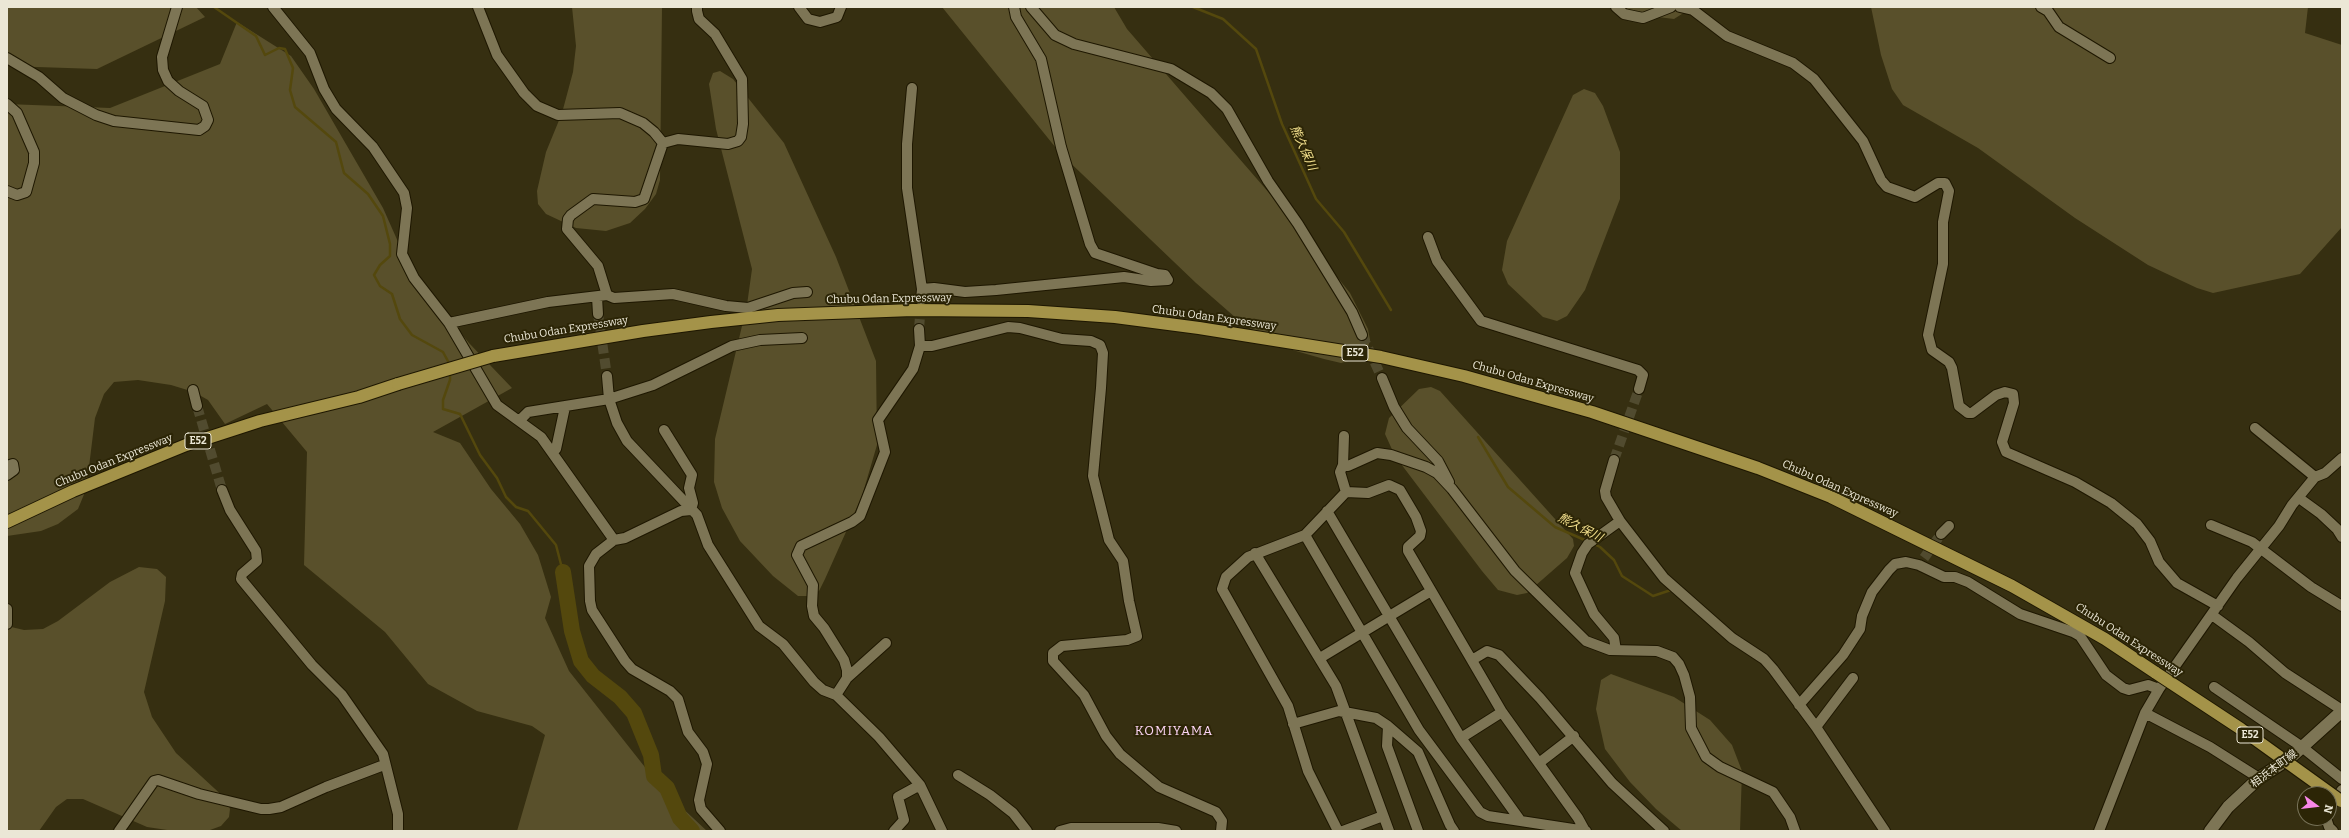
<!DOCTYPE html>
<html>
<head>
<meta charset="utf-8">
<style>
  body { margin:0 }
  #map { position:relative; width:2349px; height:838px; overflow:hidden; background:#362f11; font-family:Bitter,serif }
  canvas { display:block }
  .frame { position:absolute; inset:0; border:8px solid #ebe7d6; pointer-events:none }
  .north { position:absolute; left:2297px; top:786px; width:40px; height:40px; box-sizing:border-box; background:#2c2506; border:1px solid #787359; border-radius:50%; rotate:105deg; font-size:11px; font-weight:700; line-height:16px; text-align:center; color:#ebe7d6 }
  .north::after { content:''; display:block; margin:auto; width:14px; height:18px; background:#f987e9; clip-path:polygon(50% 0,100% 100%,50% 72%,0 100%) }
</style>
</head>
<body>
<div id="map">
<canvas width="2349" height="838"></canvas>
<div class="frame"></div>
<div class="north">N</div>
</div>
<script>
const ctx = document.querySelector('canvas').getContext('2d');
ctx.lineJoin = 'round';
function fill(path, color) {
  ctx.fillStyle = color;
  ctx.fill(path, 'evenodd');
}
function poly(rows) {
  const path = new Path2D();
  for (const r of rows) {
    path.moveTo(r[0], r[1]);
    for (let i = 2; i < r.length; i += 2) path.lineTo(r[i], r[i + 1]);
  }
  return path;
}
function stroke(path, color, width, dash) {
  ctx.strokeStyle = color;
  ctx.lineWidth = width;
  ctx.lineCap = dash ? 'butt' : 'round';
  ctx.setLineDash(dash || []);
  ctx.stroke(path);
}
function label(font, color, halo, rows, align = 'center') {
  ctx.font = font + ' Bitter,"Noto Sans JP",serif';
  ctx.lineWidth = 4;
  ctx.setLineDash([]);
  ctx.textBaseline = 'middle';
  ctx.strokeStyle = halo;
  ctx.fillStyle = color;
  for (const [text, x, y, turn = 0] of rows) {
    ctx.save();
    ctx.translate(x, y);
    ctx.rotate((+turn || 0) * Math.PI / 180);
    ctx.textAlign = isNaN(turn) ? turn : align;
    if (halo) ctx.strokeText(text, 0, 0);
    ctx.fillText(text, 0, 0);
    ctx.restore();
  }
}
fill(poly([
  [7,7,196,7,205,17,97,69,7,66],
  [572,7,662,7,660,180,656,194,645,209,630,223,606,231,576,228,546,214,538,204,537,191,546,152,562,113,573,72,576,46],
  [942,7,1114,7,1127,29,1283,209,1350,293,1368,329,1370,340,1366,354,1360,358,1341,363,1324,359,1289,349,1244,325,1196,283,1060,153],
  [1621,7,1693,7,1674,19,1650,16],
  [1871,7,2308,7,2305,33,2342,45,2342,227,2300,274,2213,293,2197,288,2148,265,2075,218,1978,148,1903,105,1892,89,1881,55],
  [237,22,291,56,314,89,383,208,411,271,469,343,512,388,433,432,460,443,491,489,520,524,538,555,551,597,545,618,569,671,663,790,707,831,517,831,545,735,532,726,477,711,428,684,385,632,304,565,307,452,267,404,225,424,208,400,194,392,171,385,138,380,114,382,104,394,95,418,88,475,85,492,78,509,58,524,41,531,7,536,7,104,110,108,220,64],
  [720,71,733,79,784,143,836,257,876,361,877,445,862,496,825,579,819,591,811,596,798,596,773,576,740,541,722,508,714,482,715,439,747,305,752,269,716,129,709,84,713,73],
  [1584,89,1595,93,1603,106,1620,152,1620,199,1585,290,1567,316,1557,321,1543,317,1508,284,1502,270,1507,241,1573,95],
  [1431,387,1440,391,1573,539,1574,546,1567,558,1527,593,1517,595,1498,590,1482,571,1395,456,1385,434,1389,418,1419,389],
  [139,567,157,569,166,577,165,601,144,692,152,717,176,753,227,800,230,809,229,817,221,826,210,830,174,831,147,827,83,799,67,799,56,807,39,831,7,831,7,626,24,630,43,629,58,621,110,582],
  [1611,674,1674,697,1710,720,1732,745,1742,771,1740,831,1682,831,1656,809,1630,782,1605,749,1596,709,1601,680]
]), '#59502b');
stroke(poly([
  [214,7,256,36,265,55,279,48,285,49,293,68,290,90,295,107,336,142,344,173,368,194,383,216,390,244,390,256,380,265,374,275,380,286,392,294,400,319,412,335,443,352,450,365],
  [1193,7,1223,19,1256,49,1282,124,1316,199,1344,232,1391,310],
  [450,372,450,380,443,400,443,409,460,414,480,455,497,478,506,497,516,507,528,511,556,545,563,572],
  [1478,437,1508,487,1555,527,1587,541],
  [1594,544,1600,547,1614,560,1622,576,1653,596,1671,590]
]), '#54480d', 2.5);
stroke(poly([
  [563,572,572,631,581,661,593,676,620,697,634,713,651,755,654,776,667,788,680,818,692,831]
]), '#54480d', 16);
stroke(poly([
  [598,314,607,376],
  [919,329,921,303],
  [1362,335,1382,378],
  [197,406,222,490],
  [1614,460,1639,389],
  [1924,558,1941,534]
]), '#514b2f', 10, [10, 5]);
const minor = poly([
  [273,7,310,53,324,89,336,109,373,147,404,193,407,208,402,254,414,278,449,323,497,405,541,437,614,540],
  [478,7,497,55,524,93,537,106,558,115,620,113,643,123,654,132,663,143],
  [799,7,808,19,820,22,837,17,841,7],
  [1031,7,1055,35,1074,44,1171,69,1211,93,1227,109,1268,181,1298,224,1352,312,1362,335],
  [1616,7,1624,14,1643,18,1671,7],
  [1680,7,1693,10,1727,36,1793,63,1814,79,1863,141,1881,180,1887,187,1915,197,1938,183,1945,183,1949,191,1943,222,1943,264,1928,335,1932,350,1949,362,1952,368,1959,406,1968,413,1972,413,1996,395,2005,392,2013,394,2014,403,2002,442,2006,452,2075,482,2111,503,2137,524,2150,541,2159,562,2177,583,2218,606],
  [2041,7,2048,11,2059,27,2110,58],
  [7,58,39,77,63,98,96,115,114,121,199,130,205,126,208,120,203,106,179,91,168,81,163,70,162,57,177,7],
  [912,88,907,144,907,188,922,289,921,300],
  [7,104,17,113,34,152,34,163,26,192,17,195,7,191],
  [1428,237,1437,261,1481,321,1638,370,1643,375,1639,389],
  [922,289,934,288,965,292,996,290,1124,277,1151,281,1168,280,1165,275,1157,274,1095,253,1090,244,1061,147,1041,59,1016,17,1014,7],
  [607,295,614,298,673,294,726,306,748,308,793,293,807,292],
  [597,297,598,314],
  [449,323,548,302,607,295,598,266,567,229,568,219,571,215,593,199,635,202,644,199,663,143,678,139,728,144,738,141,741,137,743,124,742,79,715,34,699,19,697,11,697,7],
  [802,338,760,340,732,346,653,385,609,399,617,423,627,441,697,515,708,545,759,626,783,644,814,682,823,690,836,695,879,737,920,785,942,831],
  [920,346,932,346,1008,327,1020,328,1062,339,1091,341,1100,345,1103,353,1101,388,1093,476,1109,540,1123,561,1129,601,1137,636,1127,640,1062,646,1053,653,1053,661,1084,695,1106,736,1120,754,1159,787,1216,812,1222,821,1221,831],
  [1382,378,1394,407,1407,428,1438,461,1449,482],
  [193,390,197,406],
  [519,421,528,412,609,399,607,376],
  [2255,428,2315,477],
  [664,430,692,475,689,488,693,503,691,510],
  [1344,436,1343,465,1340,472,1346,492],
  [552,451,556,449,565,407],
  [1614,460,1605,491,1606,497,1620,521,1664,578,1732,638,1764,659,1773,669,1816,727,1885,831],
  [1343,465,1348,466,1377,453,1391,455,1426,467,1437,473,1452,489,1515,571,1586,641,1610,650,1657,651,1673,657,1679,664,1684,675,1690,697,1691,728,1706,757,1720,767,1773,792,1790,817,1795,831],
  [7,466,13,464,14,470,7,475],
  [222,490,230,510,256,551,257,561,242,574,241,579,312,665,342,695,383,754,398,814,398,831],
  [1346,492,1368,493,1389,485,1400,490,1416,517,1421,531,1420,536,1408,547,1408,551,1502,712,1578,818,1584,829],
  [2299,498,2321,514,2337,529,2342,537],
  [691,510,681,511,625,538,614,540,596,554,589,566,590,601,592,610,625,661,632,669,670,691,678,699,688,732,703,752,707,764,699,800,701,809,720,831],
  [1327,511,1461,738,1520,820],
  [2211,525,2252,542,2311,587,2342,606],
  [1941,534,1949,526],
  [1305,535,1419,730,1480,812,1488,816,1586,831],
  [1255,553,1336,686,1389,831],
  [7,609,7,624],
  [2212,615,2249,642,2285,673,2342,710],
  [1616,650,1614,638,1594,614,1575,573,1582,553,1588,544,1620,521],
  [1320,658,1431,591],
  [1472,660,1487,651,1499,655,1540,698,1612,783,1664,831],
  [847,678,886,643],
  [2214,687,2302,747,2342,779],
  [836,695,847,678,847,670,844,660,824,628,814,616,812,606,813,585,797,555,801,546,852,522,860,516,885,452,878,420,913,369,920,346,919,329],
  [1799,705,1843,655,1860,629,1862,616,1872,592,1889,570,1895,564,1906,562,1919,565,1944,577,1955,577,1968,582,2020,614,2073,632,2080,636,2106,675,2123,688,2129,690,2148,685,2159,689],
  [2145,713,2210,747,2259,778],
  [1293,724,1339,711,1376,718,1388,726,1418,752,1450,825,1454,831],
  [1388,726,1387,746,1418,831],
  [1816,727,1853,678],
  [1461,738,1502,712],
  [1539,763,1574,736],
  [958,775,990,795,1013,813,1027,831],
  [2329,808,2342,790],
  [2326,818,2329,827,2333,831],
  [119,831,154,781,158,780,199,794,261,809,269,809,281,807,326,787,384,765],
  [894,831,904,820,898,797,920,785],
  [1060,831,1071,828,1158,828,1176,831],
  [1338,831,1308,771,1288,706,1222,589,1226,577,1248,557,1305,535,1346,492],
  [1343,831,1383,816],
  [2099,831,2145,713,2159,689,2237,578,2279,526,2292,505,2315,477,2325,473,2342,458]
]);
const secondary = poly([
  [2210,831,2228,807,2259,778,2289,759,2342,711]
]);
const motorway = poly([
  [493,356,643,331,711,322,778,315,913,310,1028,311,1115,317,1199,328,1381,357,1464,376,1592,412,1758,468,1831,497,2012,586,2105,639,2156,673],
  [7,522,73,491,186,445,260,421,359,397,398,384]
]);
stroke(minor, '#1e1700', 12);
stroke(secondary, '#1e1700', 14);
stroke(motorway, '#1e1700', 14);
stroke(minor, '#7d7555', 10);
stroke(secondary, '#7d7555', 12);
stroke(motorway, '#a49349', 12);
const motorwayBridge = poly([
  [398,384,493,356],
  [2156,673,2241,729,2341,801]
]);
stroke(motorwayBridge, '#1e1700', 14, []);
stroke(motorwayBridge, '#a49349', 12);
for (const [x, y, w] of [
  [1355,353,26],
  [198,441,26],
  [2250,735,26]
]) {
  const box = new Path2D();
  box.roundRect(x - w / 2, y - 8, w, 16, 3);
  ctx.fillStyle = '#2c2506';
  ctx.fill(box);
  stroke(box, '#ebe7d6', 1);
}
label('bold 10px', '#ebe7d6', null, [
  ["E52",1355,353],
  ["E52",198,441],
  ["E52",2250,735]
]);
label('11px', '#ebe7d6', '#2c2506', [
  ["Chubu Odan Expressway",889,299,-1],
  ["Chubu Odan Expressway",1214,318,8],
  ["Chubu Odan Expressway",566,330,-9],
  ["Chubu Odan Expressway",1533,382,16],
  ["Chubu Odan Expressway",114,461,-22],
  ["Chubu Odan Expressway",1840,489,24],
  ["Chubu Odan Expressway",2129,640,33],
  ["相浜本町線",2274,769,-37]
]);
label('italic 12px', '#f4e18e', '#2c2506', [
  ["熊久保川",1303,148,66],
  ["熊久保川",1580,528,27]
]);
ctx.letterSpacing = '1px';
label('13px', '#fbd4f4', '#2c2506', [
  ["KOMIYAMA",1174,731]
]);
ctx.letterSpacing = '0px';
</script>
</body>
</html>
